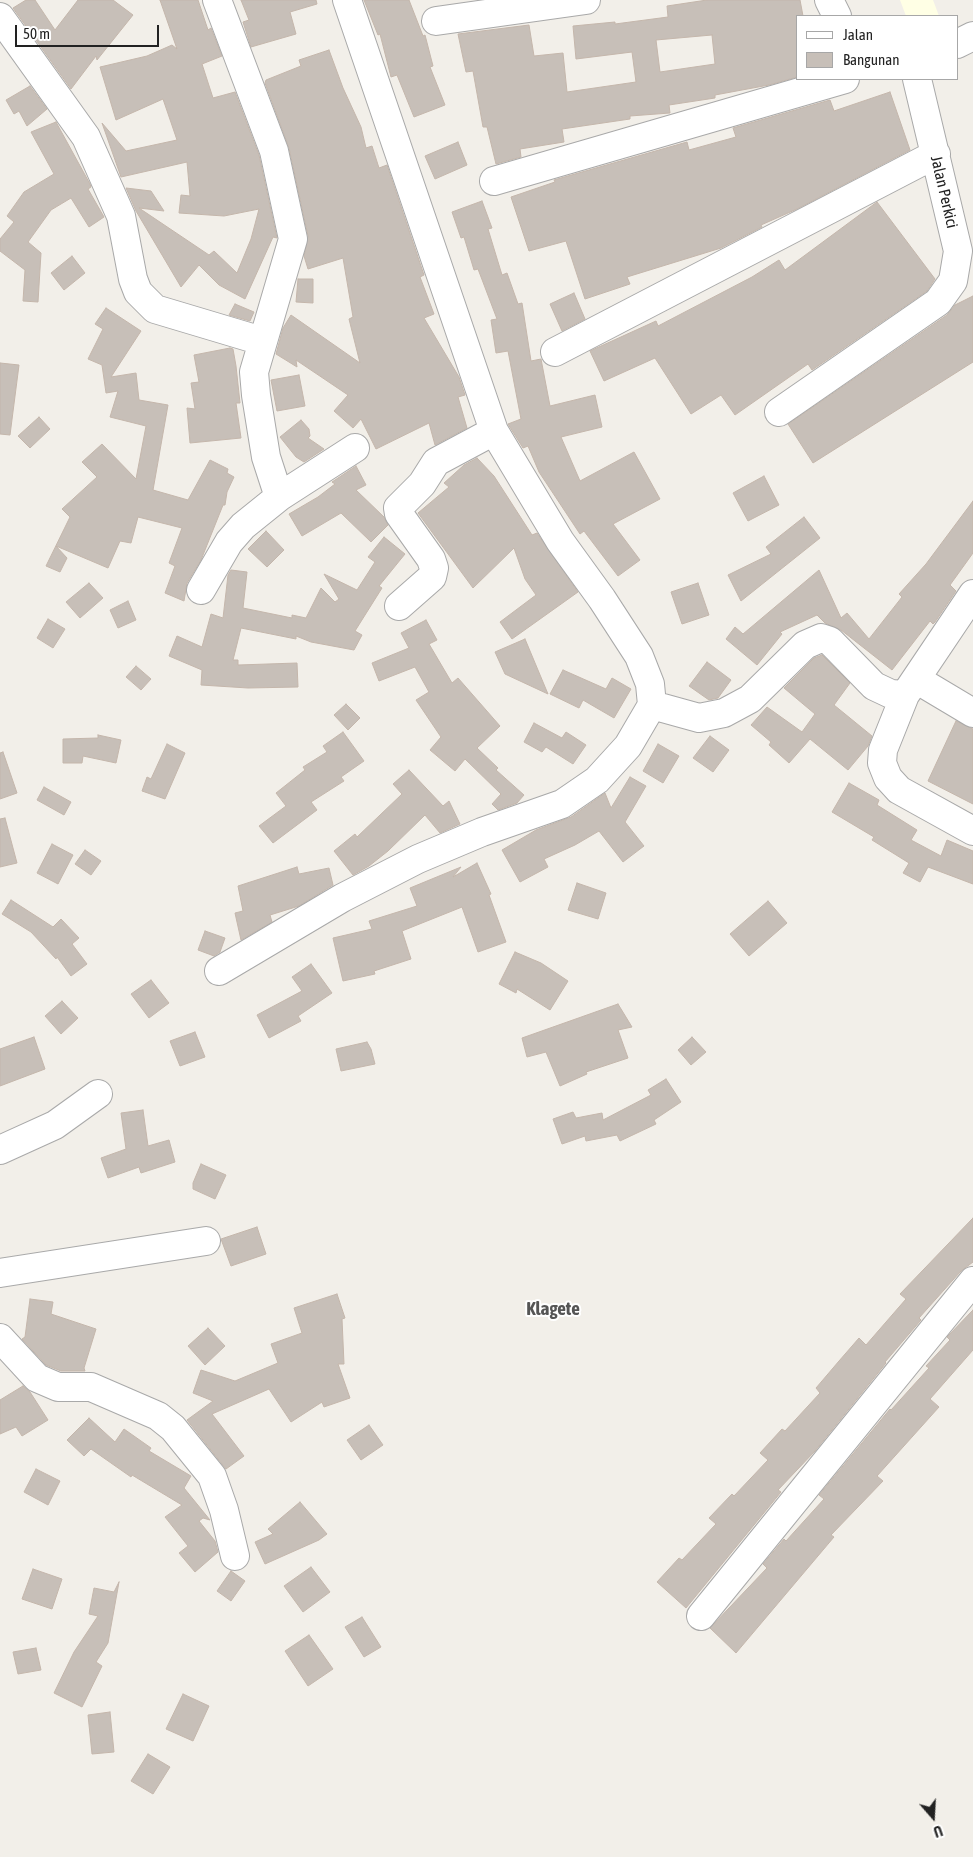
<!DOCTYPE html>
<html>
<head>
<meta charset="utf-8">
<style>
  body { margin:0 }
  #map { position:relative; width:973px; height:1857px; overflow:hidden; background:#f2efe9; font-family:"Asap Condensed",sans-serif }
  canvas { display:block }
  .legend { position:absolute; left:796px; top:15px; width:162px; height:65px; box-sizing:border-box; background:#fff; border:1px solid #a7a7a7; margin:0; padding:6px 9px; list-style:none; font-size:15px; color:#222 }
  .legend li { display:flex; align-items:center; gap:10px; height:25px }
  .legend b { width:25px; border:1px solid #a7a7a7 }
  .north { position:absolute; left:908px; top:1792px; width:50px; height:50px; -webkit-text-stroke:4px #fff; paint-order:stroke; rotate:161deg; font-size:14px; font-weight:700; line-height:20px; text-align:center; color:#222 }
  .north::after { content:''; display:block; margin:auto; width:18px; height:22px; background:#222; clip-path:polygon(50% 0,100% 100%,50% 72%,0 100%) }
  .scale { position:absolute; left:15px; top:25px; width:144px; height:22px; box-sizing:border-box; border:2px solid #222; border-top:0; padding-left:6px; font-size:15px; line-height:18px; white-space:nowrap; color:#222; -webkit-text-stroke:4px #fff; paint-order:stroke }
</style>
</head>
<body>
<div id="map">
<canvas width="973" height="1857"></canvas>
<ul class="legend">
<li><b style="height:6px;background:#fff"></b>Jalan</li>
<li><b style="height:14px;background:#c7bfb8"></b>Bangunan</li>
</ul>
<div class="north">U</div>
<div class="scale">50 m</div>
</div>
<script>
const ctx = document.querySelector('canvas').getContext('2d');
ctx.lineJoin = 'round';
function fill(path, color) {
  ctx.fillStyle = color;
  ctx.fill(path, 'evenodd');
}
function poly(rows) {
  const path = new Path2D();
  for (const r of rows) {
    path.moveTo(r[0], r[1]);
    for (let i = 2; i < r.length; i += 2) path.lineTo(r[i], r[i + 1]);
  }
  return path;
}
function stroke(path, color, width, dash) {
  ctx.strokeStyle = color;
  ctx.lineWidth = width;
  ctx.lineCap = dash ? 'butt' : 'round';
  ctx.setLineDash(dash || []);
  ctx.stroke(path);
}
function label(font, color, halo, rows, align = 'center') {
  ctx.font = font + ' "Asap Condensed",sans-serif';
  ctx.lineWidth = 4;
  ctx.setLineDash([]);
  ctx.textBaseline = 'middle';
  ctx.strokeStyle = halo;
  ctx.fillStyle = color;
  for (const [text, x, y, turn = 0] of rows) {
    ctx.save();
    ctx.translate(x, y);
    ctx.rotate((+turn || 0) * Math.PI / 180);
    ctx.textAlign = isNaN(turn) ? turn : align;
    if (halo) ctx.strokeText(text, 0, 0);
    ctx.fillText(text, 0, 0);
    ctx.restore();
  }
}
fill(poly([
  [900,0,933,0,939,16,906,16]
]), '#ffffe5');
const building = poly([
  [26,0,35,0,55,30,78,0,113,0,133,15,97,60,96,56,71,89,13,8,26,0],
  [160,0,198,0,208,30,211,28,222,56,202,64,213,98,235,92,259,155,277,238,273,237,245,299,219,285,199,265,181,287,136,211,126,188,151,191,164,211,139,208,209,255,214,251,237,273,251,239,259,209,224,216,179,213,181,195,190,196,187,162,121,177,102,123,126,151,177,140,163,99,116,120,100,67,147,56,172,45,177,49,160,0],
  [241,0,316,0,317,4,290,12,296,34,251,47,243,22,249,20,241,0],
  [364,0,409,0,423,36,425,35,433,66,430,67,445,105,414,117,397,75,391,77,380,34,378,35,364,0],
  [707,0,800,0,803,16,797,16,797,77,769,85,715,95,715,98,669,105,670,113,630,116,630,119,562,129,564,142,520,149,521,157,496,164,487,127,483,127,473,71,466,72,458,34,529,25,534,56,563,53,567,92,636,82,632,52,576,59,573,26,615,22,615,24,668,17,667,6,707,0],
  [712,35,715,64,660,72,656,40,712,35],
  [329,50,343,88,361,127,366,148,372,146,379,168,387,165,424,275,420,277,434,314,424,318,459,377,465,395,458,397,467,428,435,445,429,423,376,449,361,419,353,428,334,411,348,395,296,360,297,367,276,354,283,328,291,315,360,363,349,319,353,317,343,258,308,269,304,256,308,236,289,148,265,83,266,80,301,66,299,60,329,50],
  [30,86,47,109,27,126,19,111,14,114,6,100,30,86],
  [890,92,910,150,797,209,761,225,762,227,721,248,627,277,630,284,585,299,566,241,529,251,511,197,555,182,554,180,687,142,689,150,736,137,733,128,830,100,834,111,890,92],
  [56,122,90,184,91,187,88,189,104,217,89,227,71,198,51,210,28,242,41,253,38,302,23,301,25,270,0,251,0,239,14,222,7,216,24,192,54,174,31,132,56,122],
  [458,142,467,165,435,179,425,156,458,142],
  [482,201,492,228,488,229,502,275,507,273,518,304,522,303,531,361,541,359,550,406,595,395,602,427,561,437,580,481,634,452,660,499,613,524,640,560,618,576,584,531,580,534,539,472,528,446,523,448,508,424,521,419,508,351,496,353,491,320,497,319,478,269,474,270,464,237,461,238,452,212,482,201],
  [877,202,935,279,927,291,812,370,808,364,735,415,721,395,691,414,655,358,604,381,590,351,656,321,658,326,752,277,779,260,785,270,877,202],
  [72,256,85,273,64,290,51,273,72,256],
  [298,279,313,279,313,303,296,302,298,279],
  [574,293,585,319,562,331,550,304,574,293],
  [973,296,973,362,813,463,788,424,947,315,955,305,973,296],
  [235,304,254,312,250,321,229,315,235,304],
  [106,308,141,331,111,377,136,373,139,400,168,405,153,490,188,500,210,460,228,469,227,473,234,477,227,492,225,505,223,505,201,560,187,583,184,601,165,593,175,566,169,563,182,528,138,517,131,543,120,541,108,568,56,546,67,558,60,572,46,566,70,517,62,509,97,477,82,462,102,444,136,479,146,426,110,417,118,391,106,393,102,365,88,359,103,329,95,324,106,308],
  [230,348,233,349,236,366,240,403,236,403,241,438,190,443,187,408,195,409,191,383,199,382,194,355,230,348],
  [0,363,19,365,10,435,0,434,0,363],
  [299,375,305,406,277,411,271,380,299,375],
  [39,417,50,429,30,448,18,436,39,417],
  [301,420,309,429,310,436,308,438,324,449,304,462,296,457,280,437,301,420],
  [477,458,494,476,532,535,537,533,578,592,512,639,500,622,536,595,525,579,514,548,473,588,418,513,449,487,444,483,464,465,477,458],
  [356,466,366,485,356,490,384,517,388,525,371,542,341,513,302,536,289,514,318,497,335,484,332,482,356,466],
  [764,476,779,505,748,521,733,493,764,476],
  [973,501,973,553,950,585,956,591,935,622,933,624,930,621,892,670,841,630,825,623,817,615,780,632,782,634,757,665,726,639,735,627,743,634,819,570,841,618,847,613,869,639,902,597,899,594,926,564,973,501],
  [804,517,820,538,741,601,728,575,771,554,766,547,804,517],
  [266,531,284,550,267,567,248,549,266,531],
  [384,537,405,554,379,586,382,588,355,631,362,635,354,650,311,642,296,636,296,639,241,628,233,660,238,660,238,665,297,663,298,687,248,688,201,685,202,670,169,656,177,636,202,647,211,614,223,618,228,575,231,570,247,572,243,608,292,618,292,615,306,618,321,588,335,602,339,599,324,574,357,590,375,562,368,557,384,537],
  [89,583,103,598,80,618,66,602,89,583],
  [698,583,709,615,682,624,671,592,698,583],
  [128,601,136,620,118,628,110,610,128,601],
  [48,619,65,629,53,648,37,638,48,619],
  [426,620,437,640,429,644,452,683,458,678,500,726,477,748,498,768,496,770,524,795,517,803,498,810,492,804,501,794,465,759,455,771,430,750,441,737,416,700,429,692,415,667,379,681,372,663,409,648,401,633,426,620],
  [525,639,548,694,505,674,495,652,525,639],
  [822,655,850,683,834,705,872,736,868,746,848,770,810,739,789,763,769,745,771,742,751,725,767,707,802,732,815,714,784,688,814,658,822,655],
  [707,662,731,680,718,698,709,700,689,686,707,662],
  [136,666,151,679,141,690,126,677,136,666],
  [563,670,606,689,612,678,631,689,614,718,583,700,579,708,550,694,563,670],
  [346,704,360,718,348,730,334,715,346,704],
  [956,721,973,729,973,804,928,781,956,721],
  [534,723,562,738,566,732,586,745,573,764,546,747,542,752,524,742,534,723],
  [343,732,364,761,341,777,344,781,311,802,317,810,273,843,259,826,286,806,276,793,305,770,303,767,327,752,323,746,343,732],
  [98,735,121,740,116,763,83,756,82,763,63,763,63,739,98,738,98,735],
  [710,736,729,750,713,772,693,758,710,736],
  [167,744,185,753,165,799,142,791,147,777,151,779,167,744],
  [658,744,679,756,663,783,643,771,658,744],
  [3,752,17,793,0,799,0,753,3,752],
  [409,770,443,806,449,801,460,824,440,833,425,815,388,851,369,866,353,875,334,851,355,834,357,837,402,794,393,784,409,770],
  [630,777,646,786,625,822,644,846,623,862,599,831,575,845,544,859,548,867,520,882,502,850,536,830,571,817,605,793,611,808,630,777],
  [849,783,879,800,877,805,917,830,911,840,941,856,947,840,973,851,973,884,928,867,920,882,903,873,909,863,872,840,874,837,832,812,849,783],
  [44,787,71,802,64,815,37,800,44,787],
  [5,818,17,863,0,867,0,819,5,818],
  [52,844,73,855,58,884,37,873,52,844],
  [85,850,101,861,91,875,75,864,85,850],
  [477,863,491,894,489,895,506,942,478,952,462,907,402,931,411,959,374,971,375,974,343,981,333,938,372,929,369,921,417,906,410,888,461,867,453,877,477,863],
  [297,867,299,874,329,868,333,885,299,906,270,915,272,922,241,940,235,913,243,911,238,886,297,867],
  [577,883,606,893,598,919,568,910,577,883],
  [11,900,53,927,61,919,79,938,72,944,87,964,71,976,57,957,56,959,31,932,2,914,11,900],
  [768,901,787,923,749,956,730,934,768,901],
  [205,931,225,938,220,952,214,956,198,950,205,931],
  [515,952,541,963,568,981,550,1010,517,989,516,993,499,984,515,952],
  [311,964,332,993,298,1016,301,1021,269,1038,257,1015,302,991,292,977,311,964],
  [151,980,169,1003,149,1018,131,994,151,980],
  [62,1001,78,1018,61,1034,45,1016,62,1001],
  [618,1004,632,1027,618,1030,628,1058,586,1072,587,1074,560,1086,546,1052,527,1057,522,1038,618,1004],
  [195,1032,205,1057,180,1066,170,1041,195,1032],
  [34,1037,45,1069,0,1086,0,1049,34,1037],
  [692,1037,706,1052,691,1065,678,1050,692,1037],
  [367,1042,371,1049,375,1064,341,1071,336,1049,367,1042],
  [666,1079,681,1102,654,1120,656,1124,620,1141,617,1135,586,1141,585,1136,562,1144,553,1119,573,1112,576,1118,602,1113,603,1120,651,1095,648,1090,666,1079],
  [143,1110,148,1146,169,1140,175,1162,141,1173,139,1167,108,1178,101,1158,126,1149,121,1113,143,1110],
  [201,1164,226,1175,215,1199,193,1189,193,1183,201,1164],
  [973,1218,973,1262,961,1271,919,1318,921,1320,885,1362,886,1363,815,1451,778,1490,781,1492,686,1608,657,1582,679,1558,682,1560,716,1524,709,1518,732,1494,734,1496,768,1460,760,1453,782,1429,785,1431,820,1393,816,1388,839,1361,859,1338,866,1345,906,1299,900,1294,973,1218],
  [257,1227,266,1254,231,1266,221,1239,257,1227],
  [337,1294,345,1318,342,1319,344,1364,338,1364,350,1398,324,1407,322,1402,291,1422,269,1389,212,1414,244,1456,226,1469,187,1420,213,1401,193,1393,201,1370,235,1381,278,1363,271,1344,302,1333,294,1308,337,1294],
  [30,1299,53,1302,51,1314,96,1329,84,1368,85,1371,61,1371,46,1365,22,1339,25,1337,30,1299],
  [973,1310,973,1350,930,1399,939,1407,877,1476,883,1481,831,1535,834,1537,736,1653,710,1628,767,1568,763,1564,784,1539,786,1541,824,1499,819,1495,890,1409,891,1410,929,1368,926,1366,950,1340,947,1337,973,1310],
  [208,1328,225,1346,205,1365,188,1346,208,1328],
  [23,1386,30,1392,48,1420,22,1436,16,1427,0,1434,0,1400,23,1386],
  [89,1418,115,1442,124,1429,151,1448,149,1451,191,1476,184,1488,210,1520,203,1518,199,1521,215,1541,218,1552,195,1572,179,1553,188,1546,165,1517,182,1505,132,1475,131,1477,91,1449,84,1456,67,1440,89,1418],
  [369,1425,383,1445,361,1460,347,1440,369,1425],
  [36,1469,60,1481,48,1505,24,1492,36,1469],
  [300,1502,327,1534,319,1540,265,1564,255,1542,273,1534,268,1529,300,1502],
  [311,1567,330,1592,303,1612,284,1586,311,1567],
  [33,1569,62,1579,52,1609,22,1599,33,1569],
  [231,1571,245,1581,231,1601,217,1591,231,1571],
  [119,1582,108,1643,96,1662,102,1666,82,1707,54,1693,74,1652,98,1616,89,1614,94,1588,114,1592,119,1582],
  [362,1617,381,1647,364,1657,345,1627,362,1617],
  [309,1635,333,1669,308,1686,285,1651,309,1635],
  [36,1648,41,1670,18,1674,13,1652,36,1648],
  [183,1694,209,1706,193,1741,166,1729,183,1694],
  [110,1712,114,1752,92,1754,88,1715,110,1712],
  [148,1754,170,1767,153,1794,131,1781,148,1754]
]);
fill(building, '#c7bfb8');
stroke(building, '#c4b6ab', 1);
const minor = poly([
  [829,0,837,16],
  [0,17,86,137,121,216,133,279,138,292,155,309,262,341],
  [436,21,586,0],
  [957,44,973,36],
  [494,181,845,79],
  [555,352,936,154],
  [779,412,938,302,953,281,958,251,917,79],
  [279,497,355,448],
  [201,590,229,542,243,526,279,497,266,457,256,395,254,372,293,239,274,151,217,0],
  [973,594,905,695,883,750,882,763,888,778,899,790,973,831],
  [399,606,432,577,434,568,431,559,399,514,398,508,422,484,436,462,494,431],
  [916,679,973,713],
  [652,705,699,718,724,713,750,699,805,645,821,638,830,641,874,686,891,694,905,695],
  [219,971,342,898,418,859,482,832,562,804,597,780,628,746,652,705,650,684,639,656,602,599,560,541,494,431,347,0],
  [0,1150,55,1125,98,1094],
  [0,1273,206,1241],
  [0,1338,37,1378,58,1387,91,1387,158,1416,173,1428,212,1476,224,1510,235,1556],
  [701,1616,973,1281]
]);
stroke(minor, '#a9a9a9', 30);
stroke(minor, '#fff', 28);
label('16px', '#222', '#fff', [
  ["Jalan Perkici",944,192,77]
]);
label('bold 19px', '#555', '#fff', [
  ["Klagete",553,1309]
]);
</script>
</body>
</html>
